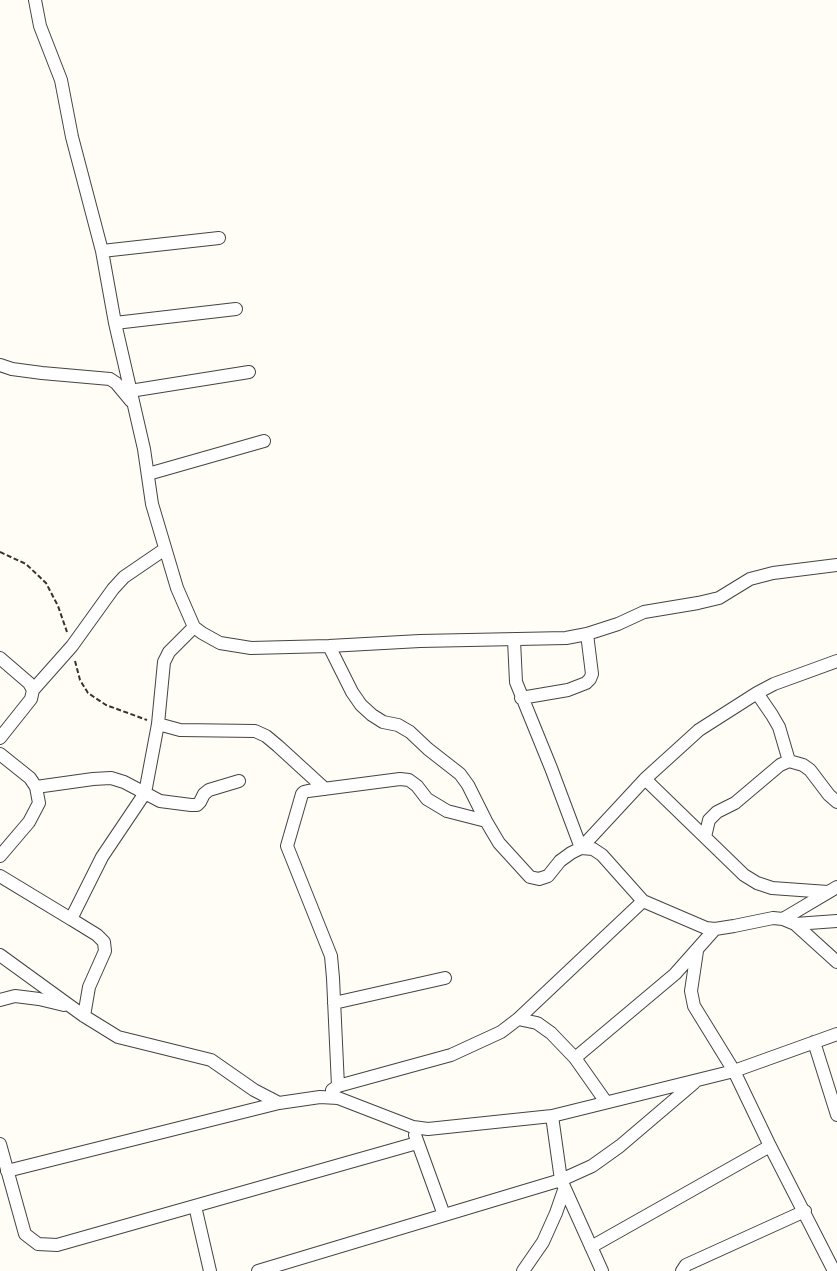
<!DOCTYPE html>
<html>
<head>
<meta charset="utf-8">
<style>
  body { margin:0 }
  canvas { display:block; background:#fffdf5 }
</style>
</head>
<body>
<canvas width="837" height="1271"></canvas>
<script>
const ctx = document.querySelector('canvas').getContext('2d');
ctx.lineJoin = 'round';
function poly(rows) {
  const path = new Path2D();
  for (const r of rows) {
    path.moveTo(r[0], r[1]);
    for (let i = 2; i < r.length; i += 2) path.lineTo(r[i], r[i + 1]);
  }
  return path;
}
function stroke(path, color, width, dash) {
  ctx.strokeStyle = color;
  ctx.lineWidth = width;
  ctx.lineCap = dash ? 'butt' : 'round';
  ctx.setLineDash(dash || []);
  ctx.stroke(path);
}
const minor = poly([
  [35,0,40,26,61,80,72,137,102,251,115,323,144,449,152,504,177,588,194,627,202,633,220,643,251,648,329,646,420,641,566,638,587,634,618,624,644,612,698,603,719,598,750,579,773,573,837,565],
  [102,251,219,238],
  [115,323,236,309],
  [0,365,12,369,42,373,110,379,116,383,131,401],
  [130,391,249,372],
  [148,474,264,441],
  [514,640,516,682,551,768,581,848],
  [329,646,352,692,361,705,372,715,383,722,398,725,410,732,428,749,460,774,468,785,486,821,499,843,530,877,539,879,548,876,560,861,571,853,581,848,645,779,699,730,757,693,774,684,837,661],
  [0,658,29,683,33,690],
  [757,693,772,715,779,727,789,761],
  [521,698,568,690,586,683,590,679,592,674,587,634],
  [158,724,180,730,255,731,266,736,278,746,325,789],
  [0,738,31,699,33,690,72,646,113,589,124,577,165,549],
  [0,754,30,778,36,787,39,803,29,822,0,856],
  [645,779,744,875,757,883,772,888,828,892],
  [36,787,93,779,111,778,124,782,160,801,191,805,197,805,200,802,204,794,209,790,239,781],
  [705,837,709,820,717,812,735,803,780,765,789,761,803,765,810,770,829,795,837,802],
  [581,848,593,849,602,855,643,901,706,928,715,929,734,926,773,918,783,919,795,924,837,962],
  [0,876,71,919],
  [783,919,837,887],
  [795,924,837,921],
  [697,951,691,991,694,1006,734,1071,770,1146,834,1271],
  [0,955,84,1016,118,1037,211,1060,254,1090,279,1103,320,1097,338,1098,413,1127,428,1129,552,1116,734,1071,837,1034],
  [0,1000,15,996,39,999,64,1005],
  [334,1003,445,978],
  [84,1016,89,987,105,951,104,942,97,935,71,919,102,857,145,793,158,724,164,662,169,652,194,627],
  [518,1019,537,1023,551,1033,575,1058],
  [814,1042,837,1115],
  [338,1086,333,978,331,956,287,846,302,794,304,792,308,791,400,779,409,780,417,786,427,799,447,811,486,821],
  [332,1090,338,1086,451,1055,501,1032,518,1019,643,901],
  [606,1102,575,1058,675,974,715,929],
  [552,1116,561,1180,602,1271],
  [415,1135,444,1215],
  [0,1144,25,1234,38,1244,57,1245,417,1143],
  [7,1171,279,1103],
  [195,1206,210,1271],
  [591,1247,770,1146],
  [258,1271,561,1180,592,1166,620,1146,694,1083],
  [523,1271,543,1242,556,1213,564,1190],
  [682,1271,686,1265,805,1211]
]);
stroke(minor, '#444', 14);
stroke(poly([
  [0,552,26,564,46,583,58,606,67,632],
  [75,661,80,680,88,693,106,705,147,720]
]), '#333', 2, [5, 2.5]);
stroke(minor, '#fff', 12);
</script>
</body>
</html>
